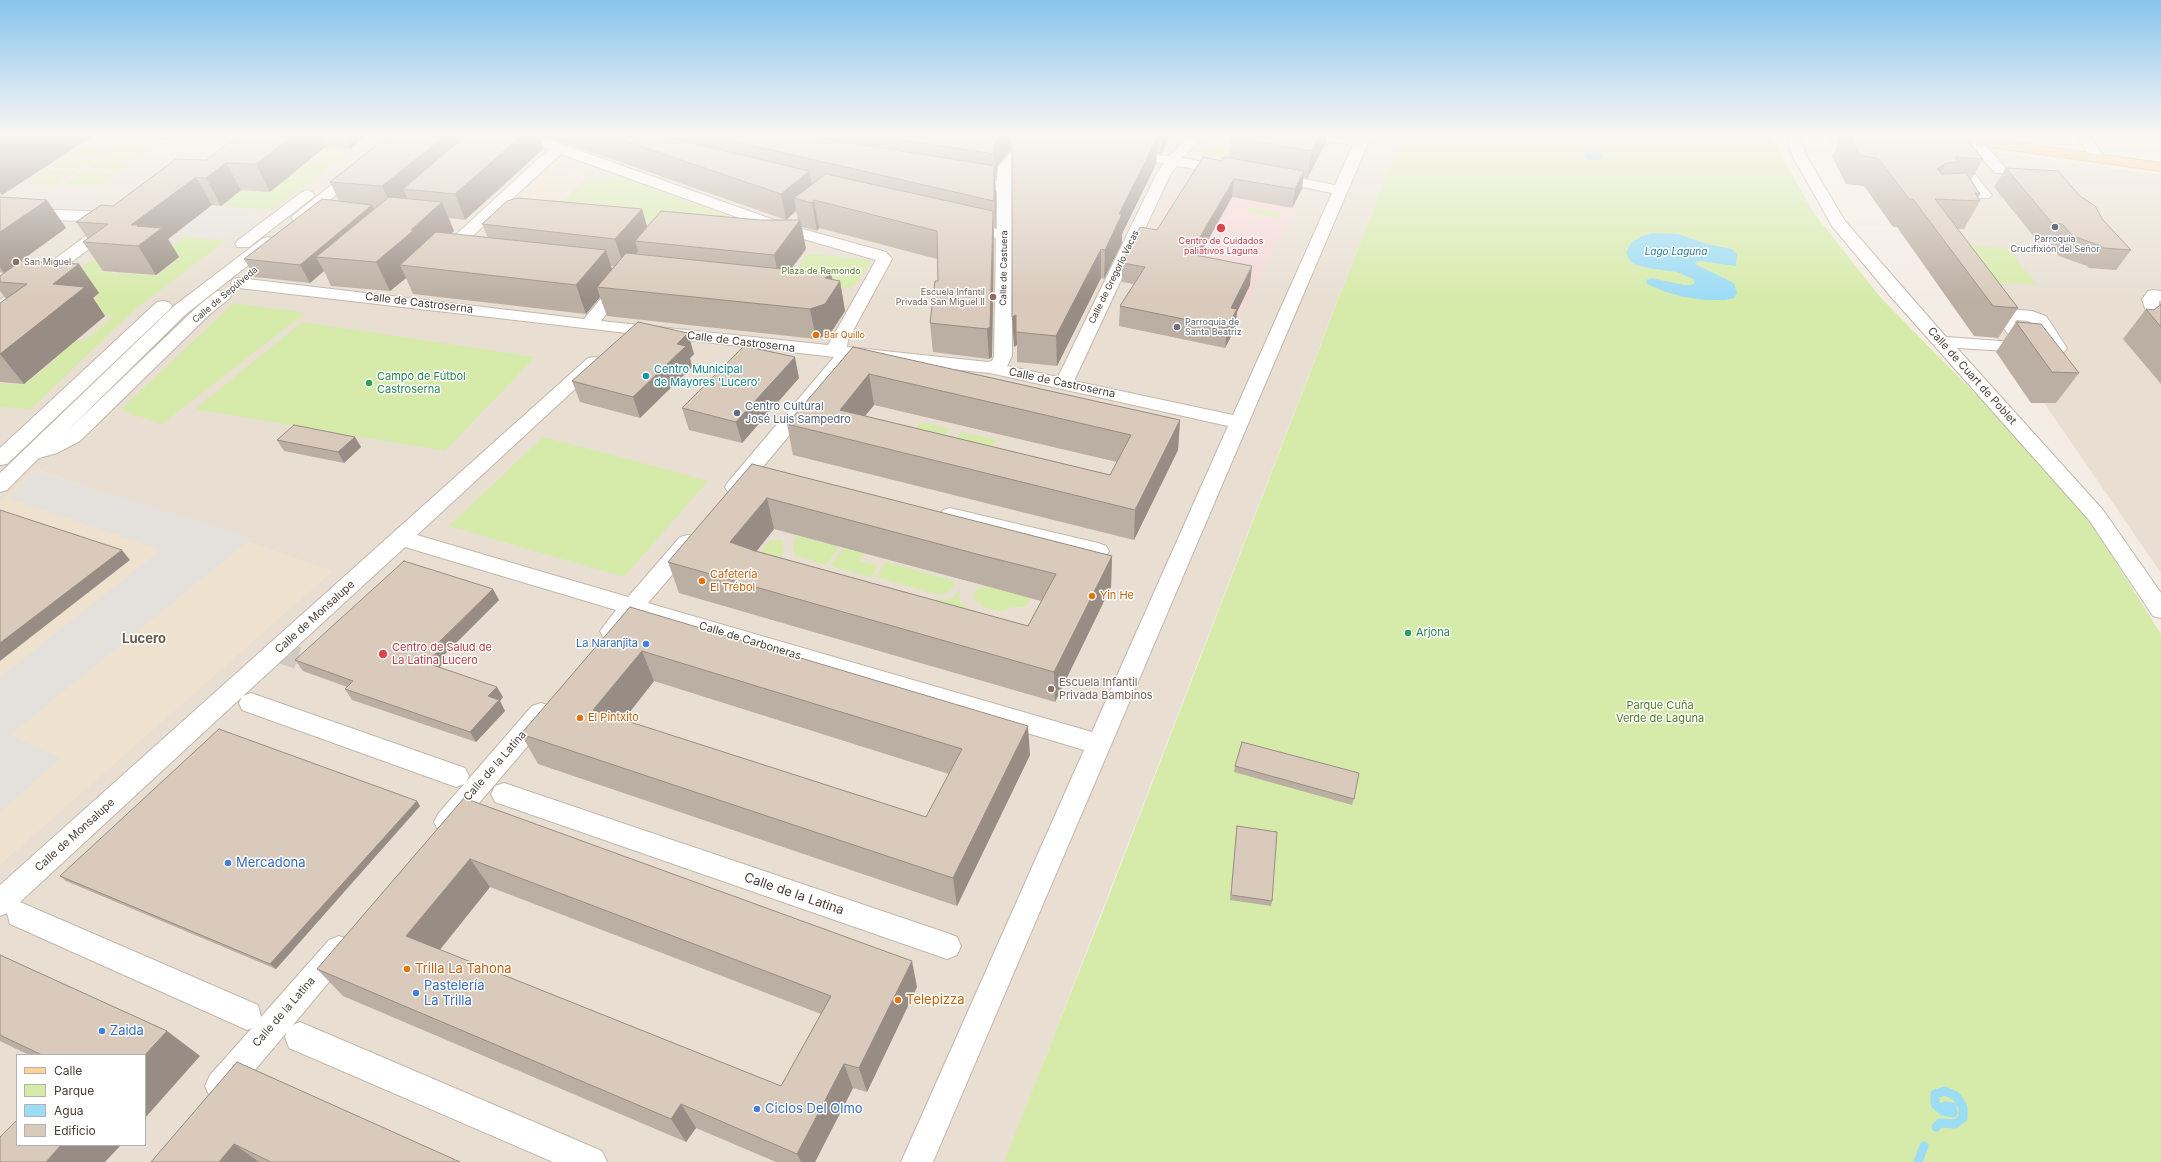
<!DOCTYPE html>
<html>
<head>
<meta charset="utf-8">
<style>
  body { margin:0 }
  #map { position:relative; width:2161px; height:1162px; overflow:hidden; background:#f4ede5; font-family:Inter,sans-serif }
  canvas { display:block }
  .legend { position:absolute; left:16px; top:1054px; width:130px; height:92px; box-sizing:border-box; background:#fff; border:1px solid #b5b1ae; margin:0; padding:5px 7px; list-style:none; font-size:12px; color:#473d34 }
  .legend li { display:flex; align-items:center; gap:8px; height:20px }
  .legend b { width:20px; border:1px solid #b5b1ae }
</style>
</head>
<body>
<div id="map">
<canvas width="2161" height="1162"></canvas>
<ul class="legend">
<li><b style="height:5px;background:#ffd393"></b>Calle</li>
<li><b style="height:11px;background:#d6ebaa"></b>Parque</li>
<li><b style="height:11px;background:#9cdcf5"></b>Agua</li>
<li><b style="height:11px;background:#d9cabc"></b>Edificio</li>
</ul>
</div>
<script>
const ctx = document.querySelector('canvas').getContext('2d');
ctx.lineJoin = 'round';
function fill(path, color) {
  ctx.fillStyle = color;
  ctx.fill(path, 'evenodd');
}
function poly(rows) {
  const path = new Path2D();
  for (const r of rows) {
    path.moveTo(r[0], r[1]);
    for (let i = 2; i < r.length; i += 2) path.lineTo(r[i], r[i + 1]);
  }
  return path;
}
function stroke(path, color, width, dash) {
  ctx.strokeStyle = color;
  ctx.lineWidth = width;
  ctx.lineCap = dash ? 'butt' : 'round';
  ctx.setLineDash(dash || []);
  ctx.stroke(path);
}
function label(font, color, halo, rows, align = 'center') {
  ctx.font = font + ' Inter,sans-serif';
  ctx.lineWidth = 3;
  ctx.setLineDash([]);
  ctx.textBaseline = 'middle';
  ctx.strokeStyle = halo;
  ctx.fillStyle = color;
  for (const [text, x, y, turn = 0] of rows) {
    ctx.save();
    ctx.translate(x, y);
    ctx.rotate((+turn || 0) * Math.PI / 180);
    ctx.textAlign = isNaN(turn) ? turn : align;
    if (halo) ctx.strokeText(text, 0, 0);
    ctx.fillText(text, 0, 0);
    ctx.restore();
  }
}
fill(poly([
  [0,136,1401,136,1005,1162,0,1162],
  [17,1055,145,1055,145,1145,17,1145],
  [1826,136,1880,136,2161,175,2161,573,2018,365]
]), '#e8dfd2');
fill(poly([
  [554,164,558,168,564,167,589,175,551,213,508,204,548,166],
  [34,468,333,571,0,865,0,501]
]), '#eee1ce');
fill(poly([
  [1183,173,1301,193,1241,315,1128,293]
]), '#f5d7d7');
fill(poly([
  [1401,136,1770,136,1816,216,1881,298,2003,422,2087,517,2161,634,2161,1162,1004,1162,1098,924],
  [94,138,125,140,98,158,66,156],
  [129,140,160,142,134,160,102,158],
  [1212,144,1233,149,1227,159,1200,155],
  [330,149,354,149,273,210,221,206,241,190,258,160,311,164],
  [63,158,94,160,81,169,50,167],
  [100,160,131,162,118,171,87,169],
  [47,169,63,170,76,171,56,184,26,183],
  [83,172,97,172,114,173,95,187,64,185],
  [615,176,760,228,791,237,553,213,582,182],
  [1250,208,1281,213,1279,218,1247,212],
  [184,237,225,241,135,309,31,409,0,407,0,383,24,385,59,357,0,352,16,337,84,341,114,316,76,313,101,293,55,290,102,252,123,254,100,272,157,276,182,255,165,253],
  [1964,245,2007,248,2037,285,1992,282],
  [810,254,869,260,871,262,858,283,849,288,795,284,790,280,807,255],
  [234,303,305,313,162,424,120,410],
  [302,322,535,357,445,451,195,409],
  [921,422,950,429,945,436,915,429],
  [961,432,997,440,992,447,956,439],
  [543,437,639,462,708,481,624,577,449,526],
  [799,536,839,547,826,565,794,555,794,538],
  [781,540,783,541,783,553,776,562,749,567,769,541],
  [843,548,864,553,859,561,878,566,871,577,830,566],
  [886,562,954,581,955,582,950,592,940,595,876,577],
  [986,586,1031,598,1025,607,1012,607,1002,612,982,607,982,604,974,600,973,596,978,587,985,588],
  [961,590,959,599,962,605,972,610,959,609,942,605,932,600,946,600,953,597]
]), '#d6ebaa');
fill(poly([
  [0,198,96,204,66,226,0,222],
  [170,205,257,211,250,217,262,218,244,231,233,231,226,237,132,231],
  [36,471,252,538,10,735,61,758,0,812,0,677,161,550,8,498]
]), '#e4e1dd');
fill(poly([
  [1587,152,1599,153,1604,157,1599,160,1590,160,1583,155],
  [1653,233,1678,234,1707,244,1732,249,1737,254,1736,266,1701,261,1695,262,1695,264,1734,283,1737,293,1734,298,1725,300,1706,300,1684,297,1666,292,1647,284,1646,280,1652,278,1684,285,1691,285,1695,283,1693,279,1677,272,1648,268,1636,265,1630,261,1626,253,1632,242,1642,236]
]), '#9cdcf5');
stroke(poly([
  [1936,1127,1940,1123,1955,1124,1963,1118,1963,1107,1956,1096,1945,1091,1935,1094,1935,1104,1943,1111,1953,1113,1952,1107,1945,1106],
  [1918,1162,1924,1146]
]), '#9cdcf5', 9);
stroke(poly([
  [277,651,325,667]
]), '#d1cac2', 22, [22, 10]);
const minor = poly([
  [392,136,408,136,304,221,294,221,291,218,294,215,392,136],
  [519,136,539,136,788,225,886,252,892,259,848,340,847,347,988,362,992,361,994,356,996,238,959,230,957,227,959,224,965,222,997,229,997,191,960,183,958,180,960,177,965,176,997,181,998,167,1024,136,1038,136,1012,168,1012,356,1007,366,1058,377,1156,175,1164,163,1126,159,1121,158,1119,155,1121,152,1126,151,1169,156,1189,136,1204,136,1182,158,1227,166,1232,167,1234,170,1232,173,1227,174,1177,166,1170,175,1074,381,1233,415,1332,193,1273,181,1268,180,1266,177,1268,174,1273,173,1335,185,1353,145,1322,140,1317,139,1315,136,1371,136,933,1162,901,1162,1084,750,637,616,619,637,611,640,603,637,600,631,616,610,405,547,243,696,251,693,465,768,469,776,466,782,532,706,541,703,550,706,553,713,550,720,456,830,447,833,438,830,434,822,438,814,464,784,456,787,242,710,239,703,242,697,20,902,258,1005,261,1017,329,940,339,936,349,940,353,949,349,958,293,1025,300,1022,602,1151,607,1162,553,1162,289,1048,285,1037,287,1032,232,1097,221,1102,210,1097,205,1086,210,1075,252,1028,247,1030,236,1025,10,924,7,913,0,916,0,885,588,358,594,357,600,358,603,362,600,366,417,535,628,597,680,537,688,535,696,537,699,542,696,547,648,603,1092,732,1228,426,990,373,853,359,742,492,735,494,728,492,725,487,728,482,834,357,239,288,233,287,231,283,233,279,239,278,584,319,617,279,623,278,629,279,631,283,601,321,828,345,876,260,776,231,561,154,501,209,528,213,531,216,528,219,523,221,492,218,448,259,436,259,434,256,436,253,549,149,521,139,519,136],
  [1786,136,1800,136,1807,157,1845,221,1946,337,2014,342,1995,316,1998,312,2008,309,2032,311,2046,316,2067,348,2064,352,2055,354,1957,348,2103,510,2161,593,2161,618,2153,616,2089,520,1892,298,1832,226,1793,157,1786,136],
  [2016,320,2028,321,2034,324,2046,343,2032,343,2016,320],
  [1930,136,1944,136,1989,192,1992,195,1989,198,1944,199,1941,196,1944,193,1973,191,1930,136],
  [2076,136,2090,136,2105,158,2103,161,2093,161,2076,136],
  [1974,137,1979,138,2005,167,2007,170,2005,173,1995,173,1969,144,1967,141,1969,138,1974,137],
  [307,190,312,192,315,195,312,198,249,247,237,247,235,244,237,241,302,192,307,190],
  [0,208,115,212,120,214,123,217,120,220,110,222,117,226,115,229,6,312,0,313,0,300,103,223,108,222,0,218,0,208],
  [268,237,274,239,276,242,274,245,186,314,64,434,198,306,217,291,229,291,231,295,229,299,210,314,80,441,57,453,39,458,7,490,0,492,0,473,174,306,262,239,268,237],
  [2154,290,2161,291,2161,301,2159,301,2161,323,2155,322,2146,312,2142,299,2148,291,2154,290],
  [163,301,169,302,172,306,169,310,7,464,0,465,0,448,157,302,163,301],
  [950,508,1098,543,1106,546,1109,551,1106,556,1098,559,943,520,940,515,943,510,950,508],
  [504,783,947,933,957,937,961,946,957,955,947,959,495,802,491,794,495,786,504,783]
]);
const major = poly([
  [1933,136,1970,136,2161,163,2161,171,1940,140,1933,136]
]);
stroke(minor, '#c3b7aa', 2);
stroke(major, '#ecaf5a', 2);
fill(minor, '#fff');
fill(major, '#ffd393');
fill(poly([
  [127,136,172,136,166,140,128,138],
  [238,136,366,136,351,149,325,147,270,192,241,190,221,206,212,205,168,239,179,257,156,275,103,271,83,242,88,239,76,222,113,206,206,160],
  [392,136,539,136,543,149,465,220,449,218,454,231,450,234,488,238,482,224,642,209,647,227,760,220,798,220,796,211,786,220,554,139,544,136,1170,136,1161,154,1157,153,1156,164,1122,234,1122,243,1104,279,1101,278,1057,366,1017,362,1017,345,1014,347,1015,138,1011,138,1011,149,997,166,996,179,995,179,996,192,996,228,994,227,994,239,992,357,989,359,933,352,930,323,938,281,937,259,819,228,817,231,802,227,806,249,790,270,831,274,833,280,840,281,845,311,830,334,816,339,607,316,600,297,586,314,413,294,406,278,390,291,331,286,324,271,310,283,255,277,244,259,339,201,330,182],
  [611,266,614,266,612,269],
  [1232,136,1326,136,1326,142,1307,179,1303,178,1302,189,1292,208,1232,197,1199,256,1250,285,1237,312,1235,329,1225,348,1119,326,1120,306,1134,284,1122,282,1122,263,1157,230,1222,161,1229,158,1231,137],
  [1835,136,1964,136,1983,159,1971,180,1980,194,1978,198,1980,201,1964,229,1957,229,2018,308,1998,338,1974,336,1897,227,1893,227,1864,186,1846,184,1832,157,1839,143,1835,137],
  [2006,168,2080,196,2103,220,2131,250,2116,270,2089,268,2087,266,2059,256,2049,243,2039,243,1994,187],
  [0,197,66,228,4,273,0,272],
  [79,264,99,293,93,298,105,316,24,384,0,382,0,303,6,299,0,291,0,276],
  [2161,304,2161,384,2123,339,2146,309,2154,310],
  [2016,322,2079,373,2056,403,2031,403,1996,352],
  [853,347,1180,420,1178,450,1134,540,793,455,787,424],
  [874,405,1117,462,1110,475,865,416],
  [694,354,690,358,692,367,640,418,580,402,572,381],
  [799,378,742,443,689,430,682,408],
  [355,437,361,447,344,463,284,451,277,440],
  [752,464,1112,556,1111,587,1055,702,679,593,668,562],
  [774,529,986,586,1041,601,1028,626,757,551],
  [499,600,444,655,446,660,439,667,503,697,500,701,505,711,476,742,352,700,345,689,347,687,303,671,295,660],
  [630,607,1030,755,957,906,538,764,521,734],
  [654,681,949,774,926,817,623,720],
  [1235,766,1354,799,1352,805,1234,772],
  [464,798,917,987,867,1092,853,1088,815,1162,776,1162,696,1128,686,1142,343,996,317,969],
  [490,887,821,1014,781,1086,440,950],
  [417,801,420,806,276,969,66,881,60,876],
  [1237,826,1272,901,1271,906,1230,900],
  [0,955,167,1031,200,1056,145,1055,29,1055,0,1041],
  [237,1062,460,1162,151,1162]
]), '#bbaea2');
fill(poly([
  [0,136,93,136,2,195,0,193],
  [164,136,172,136,166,140],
  [292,136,319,136,325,147,270,192,256,164],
  [345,136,366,136,351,149],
  [445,136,485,136,403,189,408,200,394,212,382,186],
  [521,136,539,136,543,149,465,220,455,194],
  [1000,136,1010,136,1011,149,997,166,996,179,994,154,995,141],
  [1158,136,1156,164,1122,234,1122,243,1104,279,1105,250,1119,214],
  [1162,136,1170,136,1161,154],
  [1319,136,1326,136,1326,142,1307,179,1311,151],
  [226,163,241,190,221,206,206,178],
  [1946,163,1930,191,1937,169],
  [994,166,996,192,996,228,994,201],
  [809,171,814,197,794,198,796,211,786,220,781,194],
  [1304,171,1302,189,1292,208,1295,189],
  [196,177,212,205,168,239,179,257,156,275,138,246,131,225],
  [1234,179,1232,197,1189,274,1190,254],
  [47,200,66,228,4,273,0,267,0,232],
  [814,200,819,228,817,231,812,203],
  [442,202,454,231,426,257,400,265,406,278,390,291,376,262],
  [372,205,380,223,316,257,324,271,310,283,300,265],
  [642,209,650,237,635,241,638,251,624,267,615,239],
  [993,211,994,239,992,357,989,359,987,329],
  [800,220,806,249,780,284,774,255],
  [1101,249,1101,278,1057,366,1056,336],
  [606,250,615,279,597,287,600,297,586,314,576,285],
  [79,264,99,293,93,298,105,316,24,384,0,354,53,284],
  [1252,266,1250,285,1237,312,1235,329,1225,348,1227,328,1231,308],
  [831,274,834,290,840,281,845,311,830,334,816,339,810,309,825,278],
  [1016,315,1017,345,1014,347,1012,317],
  [688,333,694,354,690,358,692,367,640,418,633,397,677,344],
  [795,357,799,378,742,443,736,422],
  [869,374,874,405,846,439,840,410],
  [1180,420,1178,450,1134,540,1135,510],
  [355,437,361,447,344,463,338,452],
  [767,498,774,529,739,573,730,542],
  [122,550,130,560,0,661,0,643],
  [1112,556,1111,587,1055,702,1054,672],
  [493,589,499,600,444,655,446,660,433,674,427,663,434,647],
  [642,651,654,681,608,740,593,710],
  [497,687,503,697,500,701,505,711,476,742,470,732,488,696],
  [1028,726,1030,755,957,906,953,878],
  [417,801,420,806,276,969,270,964],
  [470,859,490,887,429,963,406,936],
  [912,961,917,987,867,1092,859,1068],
  [167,1031,200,1056,145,1118,145,1055],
  [844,1064,853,1088,815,1162,801,1162,797,1154],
  [681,1104,696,1128,686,1142,671,1119],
  [234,1144,259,1162,219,1162],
  [61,1145,121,1145,105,1162,46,1162]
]), '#988d84');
const building = poly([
  [238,136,292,136,256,164,226,163,206,178,196,177,131,225,139,225,137,226,162,228,138,246,83,242,108,224,76,222,101,205,113,206,176,159,206,160,238,136],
  [392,136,445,136,382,186,330,182,382,141,386,141,392,136],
  [465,136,521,136,455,194,403,189,465,136],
  [611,136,662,136,809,171,781,194,611,136],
  [710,136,815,136,831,140,990,165,994,166,994,201,710,136],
  [876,136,1000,136,995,141,994,154,876,136],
  [1017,136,1158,136,1119,214,1122,214,1105,250,1101,249,1056,336,1016,332,1016,315,1012,317,1012,141,1017,136],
  [1232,136,1319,136,1311,151,1231,137,1232,136],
  [1849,136,1964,136,1983,159,1955,157,1959,162,1946,163,1937,169,1942,174,1966,173,1980,194,1975,193,1980,201,1935,199,2018,308,1993,306,1913,199,1909,199,1878,158,1860,156,1849,136],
  [1203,157,1222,161,1224,157,1304,171,1295,189,1234,179,1190,254,1252,266,1231,308,1237,309,1227,328,1120,306,1145,267,1122,263,1140,227,1157,230,1203,157],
  [2006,168,2058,171,2080,196,2095,206,2103,220,2131,250,2103,248,2101,246,2073,236,2062,224,2052,223,2006,168],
  [826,174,993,211,990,327,987,329,930,323,935,281,938,281,937,231,814,200,812,203,794,198,826,174],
  [0,197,47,200,0,232,0,197],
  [389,197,442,202,411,230,414,230,376,262,316,257,389,197],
  [518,198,642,209,615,239,482,224,507,201,518,198],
  [322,199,372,205,300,265,244,259,322,199],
  [661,211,760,220,800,220,774,255,635,241,661,211],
  [436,232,606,250,576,285,400,265,436,232],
  [626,253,831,274,825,278,840,281,825,304,810,309,597,287,626,253],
  [21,261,79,264,53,284,85,287,0,354,0,303,27,284,0,282,0,276,21,261],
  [2161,304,2161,327,2146,309,2154,310,2161,304],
  [638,322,688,333,677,344,686,346,633,397,572,381,638,322],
  [2016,322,2041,324,2079,373,2052,372,2016,322],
  [744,346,795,357,736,422,682,408,744,346],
  [853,347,1180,420,1135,510,787,424,853,347],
  [869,374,1131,435,1110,475,840,410,869,374],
  [294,425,355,437,338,452,277,440,294,425],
  [752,464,1112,556,1054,672,668,562,752,464],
  [767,498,984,556,1056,574,1028,626,755,551,730,542,767,498],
  [0,510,122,550,0,643,0,510],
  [404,561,493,589,434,647,440,649,427,663,497,687,488,696,499,700,470,732,345,689,353,681,295,660,404,561],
  [630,607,1028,726,953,878,521,734,630,607],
  [642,651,962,749,926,817,593,710,642,651],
  [219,729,417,801,270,964,60,876,219,729],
  [1242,742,1359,773,1354,799,1235,766,1242,742],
  [464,798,912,961,859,1068,844,1064,797,1154,681,1104,671,1119,317,969,464,798],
  [470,859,831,996,781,1086,406,936,470,859],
  [1237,826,1277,832,1272,901,1231,895,1237,826],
  [0,955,167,1031,145,1055,42,1055,0,1035,0,955],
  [237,1062,460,1162,271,1162,234,1144,219,1162,151,1162,237,1062],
  [17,1120,17,1145,61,1145,46,1162,0,1162,0,1137,17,1120]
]);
fill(building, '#d9cabc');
stroke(building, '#988d84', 1);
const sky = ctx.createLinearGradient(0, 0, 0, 299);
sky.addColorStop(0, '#89c4ed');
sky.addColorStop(0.45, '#faf7f3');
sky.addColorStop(1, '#faf7f300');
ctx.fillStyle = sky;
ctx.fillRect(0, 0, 2161, 299);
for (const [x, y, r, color] of [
  [2055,227,4,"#6b7280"],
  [1221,228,5,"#e0444e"],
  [16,262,4,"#8d6e63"],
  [993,297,4,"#8d6e63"],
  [1177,327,4,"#6b7280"],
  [816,335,4,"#e8710a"],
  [646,376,4,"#0f9aa8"],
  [369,383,4,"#2e9e5b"],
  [737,413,4,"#5c6f8a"],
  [702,581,4,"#e8710a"],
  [1092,596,4,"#e8710a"],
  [1408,633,4,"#2e9e5b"],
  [646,644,4,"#3f7fe0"],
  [383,654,5,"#e0444e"],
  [1051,689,4,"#8d6e63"],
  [580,718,4,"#e8710a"],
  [228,863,4,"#3f7fe0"],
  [407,969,4,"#e8710a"],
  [416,993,4,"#3f7fe0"],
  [898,1000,4,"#e8710a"],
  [102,1031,4,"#3f7fe0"],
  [757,1109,4,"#3f7fe0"]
]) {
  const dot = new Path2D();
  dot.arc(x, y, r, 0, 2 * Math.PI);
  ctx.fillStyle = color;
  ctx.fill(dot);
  stroke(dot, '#fff', 1.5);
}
label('9px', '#5b616d', '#fff', [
  ["Parroquia",2055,239],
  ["Crucifixión del Señor",2055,249],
  ["Parroquia de",1185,322,"left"],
  ["Santa Beatriz",1185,332,"left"]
]);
label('9px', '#be3a42', '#fff', [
  ["Centro de Cuidados",1221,241],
  ["paliativos Laguna",1221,251]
]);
label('9px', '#785e54', '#fff', [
  ["San Miguel",24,262],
  ["Escuela Infantil",985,292,"right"],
  ["Privada San Miguel II",985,302,"right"]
], 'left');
label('9px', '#473d34', '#fff', [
  ["Calle de Castuera",1004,268,-89],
  ["Calle de Gregorio Vacas",1114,277,-64],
  ["Calle de Sepúlveda",225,295,-40]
]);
label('9px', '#507d23', '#fff', [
  ["Plaza de Remondo",821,271]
]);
label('9px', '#c56008', '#fff', [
  ["Bar Quillo",824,335]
], 'left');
label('italic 10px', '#227ba1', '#fff', [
  ["Lago Laguna",1676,252]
]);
label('11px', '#473d34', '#fff', [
  ["Calle de Castroserna",419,303,7],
  ["Calle de Castroserna",741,342,7],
  ["Calle de Cuart de Poblet",1972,376,48],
  ["Calle de Castroserna",1062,383,12],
  ["Calle de Monsalupe",315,617,-42],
  ["Calle de Carboneras",750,641,17],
  ["Calle de la Latina",495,766,-49],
  ["Calle de Monsalupe",75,835,-42],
  ["Calle de la Latina",284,1012,-49]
]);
label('11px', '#0d838f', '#fff', [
  ["Centro Municipal",654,370],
  ["de Mayores 'Lucero'",654,383]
], 'left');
label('11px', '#27864d', '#fff', [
  ["Campo de Fútbol",377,377],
  ["Castroserna",377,390],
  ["Arjona",1416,633]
], 'left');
label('11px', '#4e5e75', '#fff', [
  ["Centro Cultural",745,407],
  ["José Luis Sampedro",745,420]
], 'left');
label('11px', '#c56008', '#fff', [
  ["Cafetería",710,575],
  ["El Trébol",710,588],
  ["Yin He",1100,596],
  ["El Pintxito",588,718]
], 'left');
label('11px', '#366cbe', '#fff', [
  ["La Naranjita",638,644]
], 'right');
label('11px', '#be3a42', '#fff', [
  ["Centro de Salud de",392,648],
  ["La Latina Lucero",392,661]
], 'left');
label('11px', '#785e54', '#fff', [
  ["Escuela Infantil",1059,683],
  ["Privada Bambinos",1059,696]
], 'left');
label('11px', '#507d23', '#fff', [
  ["Parque Cuña",1660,706],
  ["Verde de Laguna",1660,719]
]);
label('bold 13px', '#6a5a4a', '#fff', [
  ["Lucero",144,639]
]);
label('13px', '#366cbe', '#fff', [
  ["Mercadona",236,863],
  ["Pastelería",424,986],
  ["La Trilla",424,1001],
  ["Zaida",110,1031],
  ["Ciclos Del Olmo",765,1109]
], 'left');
label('13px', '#473d34', '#fff', [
  ["Calle de la Latina",794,894,19]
]);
label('13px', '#c56008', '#fff', [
  ["Trilla La Tahona",415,969],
  ["Telepizza",906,1000]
], 'left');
</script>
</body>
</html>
